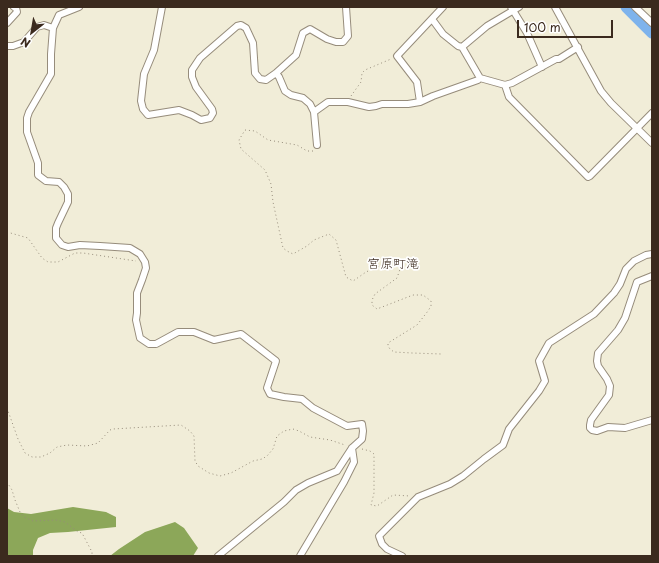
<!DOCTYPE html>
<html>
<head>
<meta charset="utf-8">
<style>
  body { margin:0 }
  #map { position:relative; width:659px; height:563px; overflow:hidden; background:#f1edd8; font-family:"Playpen Sans",sans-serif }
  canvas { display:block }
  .frame { position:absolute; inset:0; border:8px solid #3b2a1e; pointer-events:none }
  .north { position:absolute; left:12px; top:12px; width:40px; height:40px; -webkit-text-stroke:3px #fff; paint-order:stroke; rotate:211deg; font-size:11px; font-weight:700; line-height:16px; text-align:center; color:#3b2a1e }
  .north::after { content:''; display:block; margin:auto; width:14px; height:18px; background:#3b2a1e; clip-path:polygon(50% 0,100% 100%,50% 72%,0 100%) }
  .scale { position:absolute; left:517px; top:20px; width:96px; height:18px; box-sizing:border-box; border:2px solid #3b2a1e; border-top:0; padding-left:5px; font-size:12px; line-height:14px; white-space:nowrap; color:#3b2a1e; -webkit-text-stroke:3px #fff; paint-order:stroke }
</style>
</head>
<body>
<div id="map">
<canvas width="659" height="563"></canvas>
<div class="frame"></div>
<div class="north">N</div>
<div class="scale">100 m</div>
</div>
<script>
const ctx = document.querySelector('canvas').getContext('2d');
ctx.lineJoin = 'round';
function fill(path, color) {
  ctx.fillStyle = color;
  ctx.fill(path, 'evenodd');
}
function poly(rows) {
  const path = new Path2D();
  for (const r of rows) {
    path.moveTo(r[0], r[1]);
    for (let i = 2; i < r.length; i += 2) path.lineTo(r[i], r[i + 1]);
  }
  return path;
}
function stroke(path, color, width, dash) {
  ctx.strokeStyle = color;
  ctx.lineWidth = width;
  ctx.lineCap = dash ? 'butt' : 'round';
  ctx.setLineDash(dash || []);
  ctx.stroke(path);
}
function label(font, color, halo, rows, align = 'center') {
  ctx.font = font + ' "Playpen Sans","Klee One",sans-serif';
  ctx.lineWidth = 3.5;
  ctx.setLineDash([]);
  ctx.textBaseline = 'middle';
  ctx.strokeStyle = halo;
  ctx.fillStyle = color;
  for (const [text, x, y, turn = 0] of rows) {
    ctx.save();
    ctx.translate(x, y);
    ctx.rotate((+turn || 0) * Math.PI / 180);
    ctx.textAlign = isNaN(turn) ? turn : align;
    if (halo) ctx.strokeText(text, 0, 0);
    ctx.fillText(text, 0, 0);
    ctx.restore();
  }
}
fill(poly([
  [73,507,106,512,116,517,116,527,68,532,50,533,38,538,33,550,33,556,7,556,7,508,14,512,31,514],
  [175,522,184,528,198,548,193,556,110,556,119,549,145,532]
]), '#8ca759');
stroke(poly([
  [626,7,652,33]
]), '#7eb3ec', 11);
const street = poly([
  [79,7,59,15,53,28,51,54,51,74,29,112,27,118,27,132,38,163,38,175,46,181,59,182,64,187,68,194,68,202,58,223,56,228,56,238,62,245,68,247,80,245,100,246,130,248,140,254,145,262,146,268,142,280,137,293,137,313,136,320,140,338,149,344,156,344,178,332,194,332,214,340,241,334,276,361,267,388,270,394,284,397,302,399,313,408,347,426,362,424,363,431,362,439,352,448,337,471,308,483,296,490,284,502,218,556],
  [162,7,154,50,144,74,141,101,143,109,148,115,179,110,192,115,201,120,210,118,213,113,212,109,196,87,192,77,192,70,200,58,237,26,241,25,246,28,253,43,255,73,260,79,266,80,276,73,296,55,303,33,310,29,327,39,336,42,343,42,348,36,346,7],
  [511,7,527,33,542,67],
  [555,7,601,91,611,103,652,143],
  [635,7,652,23],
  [432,19,443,34,458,46,462,47,487,26,519,7],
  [7,23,17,12,16,8,14,7],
  [7,46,13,46,24,42,37,27,44,25,53,28],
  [462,47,480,78,505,85,512,83,556,59,559,59,578,47],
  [276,73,279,77,285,91,291,95,303,98,310,104,314,112,317,145],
  [505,85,509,97,588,177,590,176,652,113],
  [420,102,417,82,397,56,443,7],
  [314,112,328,102,348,102,369,107,376,106,382,104,408,104,420,102,433,96,478,80,480,78],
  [652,276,637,282,625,318,618,330,598,353,597,361,598,366,607,379,610,386,609,395,591,420,590,425,590,428,592,430,597,431,608,427,625,428,652,420],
  [300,556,344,482,354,462,352,448],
  [402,556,387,549,382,544,379,536,418,497,450,484,463,476,484,459,503,445,509,429,539,391,545,381,539,361,549,343,594,314,614,293,620,284,626,269,634,261,646,255,652,254]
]);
stroke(street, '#968c7b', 8);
stroke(poly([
  [351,96,361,82,362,73,365,70,391,59],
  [313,151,307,151,297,145,268,140,255,131,245,130,239,140,241,149,265,170,271,184,273,202,283,248,287,251,293,254,307,246,314,240,329,234,336,240,346,277,353,281,356,279,366,272,390,261,396,263,400,269,397,278,375,294,372,300,372,305,377,309,413,295,423,295,431,301,431,306,428,311,417,325,388,343,388,346,390,349,394,352,412,353,441,354],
  [7,232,28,238,42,258,48,262,58,262,75,253,83,253,136,261],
  [7,408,18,439,25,453,32,457,41,457,50,453,57,447,67,445,87,446,98,443,110,430,113,429,181,425,190,431,194,436,195,461,198,466,209,473,220,476,231,473,253,461,262,459,267,456,273,449,277,436,284,431,293,429,299,431,310,437,330,440,345,445],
  [362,449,370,451,374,454,374,493,371,505,377,506,393,495,410,496],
  [7,482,12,490,15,500,20,512,24,517,33,521,56,520,65,522,78,532,82,533,92,552,92,556]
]), '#968c7b', 1, [1, 3]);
stroke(street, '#fff', 6);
label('13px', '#3b2a1e', '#fff', [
  ["宮原町滝",393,264]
]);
</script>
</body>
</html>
